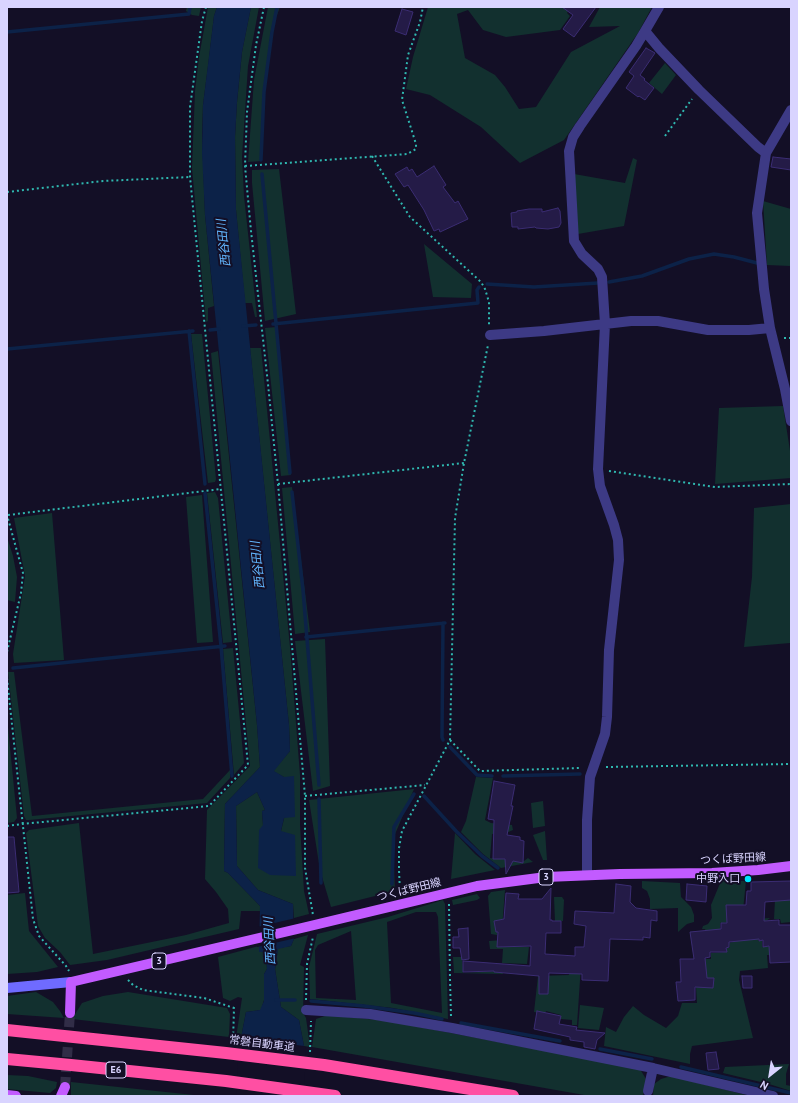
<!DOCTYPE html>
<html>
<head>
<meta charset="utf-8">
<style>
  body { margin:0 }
  #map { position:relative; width:798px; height:1103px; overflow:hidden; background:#130f26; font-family:"PT Sans",sans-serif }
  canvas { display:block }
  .frame { position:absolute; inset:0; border:8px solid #d9d4ff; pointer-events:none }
  .north { position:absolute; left:750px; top:1055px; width:40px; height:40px; -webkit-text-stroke:3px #130f26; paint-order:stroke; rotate:210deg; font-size:11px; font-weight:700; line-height:16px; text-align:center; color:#d9d4ff }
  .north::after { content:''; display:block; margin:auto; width:14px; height:18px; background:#d9d4ff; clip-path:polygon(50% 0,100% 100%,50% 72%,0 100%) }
</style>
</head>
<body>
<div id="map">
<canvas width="798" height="1103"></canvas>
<div class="frame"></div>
<div class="north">N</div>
</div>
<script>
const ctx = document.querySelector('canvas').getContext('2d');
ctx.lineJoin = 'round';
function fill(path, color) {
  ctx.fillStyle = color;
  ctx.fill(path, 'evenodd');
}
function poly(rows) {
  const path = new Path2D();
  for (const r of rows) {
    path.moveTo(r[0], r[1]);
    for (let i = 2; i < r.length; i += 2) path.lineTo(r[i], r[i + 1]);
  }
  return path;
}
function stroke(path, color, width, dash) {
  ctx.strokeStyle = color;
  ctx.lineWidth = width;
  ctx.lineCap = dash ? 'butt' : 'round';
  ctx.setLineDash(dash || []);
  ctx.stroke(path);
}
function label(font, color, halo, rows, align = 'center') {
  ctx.font = font + ' "PT Sans","Noto Sans JP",sans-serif';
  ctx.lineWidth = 4;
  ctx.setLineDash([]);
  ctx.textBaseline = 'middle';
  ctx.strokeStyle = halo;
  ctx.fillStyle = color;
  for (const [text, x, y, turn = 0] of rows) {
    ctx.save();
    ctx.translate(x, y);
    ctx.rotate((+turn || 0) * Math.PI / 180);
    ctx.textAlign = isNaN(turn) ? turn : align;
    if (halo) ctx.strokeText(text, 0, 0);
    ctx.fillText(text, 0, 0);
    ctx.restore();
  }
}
fill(poly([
  [187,7,201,7,199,16,192,15,186,11],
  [208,7,217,7,214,16,208,66,203,105,202,135,205,215,214,306,208,308,208,321,206,322,192,168,195,91,199,57],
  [251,7,259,7,248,66,242,157,244,196,257,317,255,317,252,303,245,303,236,210,235,137,237,102,242,52],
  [268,7,280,7,271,31,265,80,262,161,248,162,254,80],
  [428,7,570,7,567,13,570,16,560,30,506,37,483,30,468,10,457,14,465,58,495,75,505,87,519,109,536,107,571,52,620,26,589,27,600,7,652,7,638,33,564,140,520,163,481,127,430,95,406,89,413,57],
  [665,63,676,75,662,94,649,83],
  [633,158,637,160,624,226,578,234,574,174,625,183],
  [279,169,296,314,265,321,252,183,252,170],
  [763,201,791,209,791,266,767,265],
  [424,244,472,284,471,298,433,297],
  [277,327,291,475,281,476,265,328],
  [191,334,202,334,216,479,215,482,208,483],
  [250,348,261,348,290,647,300,775,300,824,304,891,309,914,294,918,293,904,258,890,237,866,236,806,257,792,265,810,262,811,263,825,281,831,294,777,284,777,273,771,290,751,289,725],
  [218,351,257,725,260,767,225,804,224,871,228,873,260,906,260,911,241,911,239,929,107,960,70,965,60,952,45,938,38,926,26,833,29,830,79,823,93,954,186,935,229,923,228,909,216,892,205,879,207,810,250,766,211,353],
  [783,406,791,457,791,478,715,484,719,408],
  [292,487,310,632,295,634,282,488],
  [215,492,218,498,232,642,223,643,207,493],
  [202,495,213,642,197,643,186,497],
  [791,504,791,645,790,643,744,647,752,577,754,508],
  [52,513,64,660,14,663,13,654,25,576,14,518],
  [7,537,13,556,17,577,15,602,7,600],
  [325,639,330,786,313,791,295,641],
  [233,648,244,763,234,775,223,649],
  [8,672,14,672,32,816,203,799,230,770,230,778,207,803,29,820,26,820,24,816],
  [7,717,17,818,14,822,7,823],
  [476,777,493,778,485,820,491,823,512,825,513,830,506,833,492,834,490,858,524,861,528,858,533,862,501,868,483,854,461,832,466,821],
  [414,789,393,839,395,891,331,907,320,870,309,800],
  [543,801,545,826,533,828,531,803],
  [545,831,547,860,543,860,533,835],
  [455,833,475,854,495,870,451,879],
  [642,881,680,883,681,897,691,907,694,915,694,922,687,924,678,932,678,908,650,909,650,899,647,891,642,888],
  [721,881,746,881,742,920,770,918,766,921,766,925,758,931,758,941,762,941,762,947,791,946,791,955,767,955,768,968,740,971,739,980,753,1038,692,1046,690,1054,690,1064,604,1046,606,1027,616,1032,624,1017,633,1006,644,1015,666,1028,678,1016,682,1003,697,1003,695,971,692,966,693,959,711,959,711,953,727,952,727,948,730,947,729,943,737,941,733,922,720,923,720,931,706,932,705,929,702,929,703,926,708,924,712,918,711,905],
  [505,890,502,929,497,931,497,935,491,934,488,896,491,892],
  [25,893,29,931,58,967,37,972,7,974,7,895],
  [477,894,480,898,477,900,453,905,452,900],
  [554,897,562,897,564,900,563,921,555,921],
  [443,900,445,904,448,1019,393,1008,310,999,309,967,317,934,388,917],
  [416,912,436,912,438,917,442,1013,391,1003,387,922],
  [351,931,356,1000,316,998,315,950,318,945],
  [775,900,791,900,791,922,781,923,780,919,774,919],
  [308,935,300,965,304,967,303,1013,306,1018,310,1047,304,1046,299,1020,281,1007,275,969,278,948,291,946,294,939],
  [503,940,502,947,529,947,527,964,502,963,503,949,490,949,489,941],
  [259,946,266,952,267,969,264,974,264,1000,261,1010,246,1012,241,1038,236,1038,242,998,238,997,230,1001,223,998,218,957],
  [453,957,462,957,463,973,500,971,502,971,503,974,454,973],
  [581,965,577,1025,572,1025,572,1020,561,1019,561,1015,546,1011,545,1014,534,1012,538,976,569,975,569,970],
  [36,992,53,1002,60,1011,64,1018,7,1014,7,996],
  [128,992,227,1008,230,1014,229,1037,72,1019,82,1003,103,996],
  [580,1005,604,1008,599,1030,578,1028],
  [328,1015,388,1021,640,1069,646,1079,643,1096,590,1096,312,1047,316,1019],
  [789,1064,786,1074,786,1085,791,1086,791,1091,769,1084,723,1073,725,1067],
  [7,1075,28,1076,57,1082,56,1088,50,1093,7,1089],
  [671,1076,750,1096,653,1096,654,1084,661,1079],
  [71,1082,194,1095,200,1096,71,1096]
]), '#12302f');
fill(poly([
  [217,7,251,7,242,52,237,102,235,137,236,210,289,725,290,751,274,771,284,777,294,776,295,817,284,818,281,831,295,835,296,876,270,875,258,868,259,830,263,825,262,811,265,810,257,792,236,806,237,866,258,890,293,904,294,939,291,946,278,949,275,969,281,1007,299,1020,304,1046,241,1038,246,1012,260,1010,264,1001,264,974,267,969,266,952,259,952,260,906,228,873,224,871,225,804,260,767,257,725,205,215,202,153,203,105,214,16]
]), '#0c2248');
fill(poly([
  [296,918,296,938,257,947,257,927],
  [239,1038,306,1047,304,1096,236,1096]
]), '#130f26');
stroke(poly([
  [7,32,189,14,190,7],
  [261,160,264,92,272,32,277,7],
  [262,174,290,473],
  [609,282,642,276,689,259,714,254,734,257,757,263],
  [487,284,534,287,598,283],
  [273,324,478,303,477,290,479,287],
  [243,326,256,325],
  [210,330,219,329],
  [189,331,205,484],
  [7,349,193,331],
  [292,492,303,590,319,785],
  [205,493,221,646,232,776],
  [306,637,445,623],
  [13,668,225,646],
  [443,740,442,737,443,623],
  [450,747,477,775,492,776],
  [503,776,580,774],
  [424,796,456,831,482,856,498,868],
  [319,799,321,883],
  [392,884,394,827,414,794],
  [276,1000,295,1000],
  [311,1001,364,1006,414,1013,442,1019],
  [461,1023,560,1041],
  [600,1049,652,1059],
  [681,1067,791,1093]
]), '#0c2248', 3.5);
const building = poly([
  [562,7,596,7,574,37,563,29,573,15,562,7],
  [402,9,413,12,406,35,395,31,402,9],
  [646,48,655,53,640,75,645,79,644,80,654,88,645,100,639,96,638,97,626,88,634,76,629,72,646,48],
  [773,157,791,159,791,170,771,167,773,157],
  [434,166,446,185,443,187,455,203,458,201,468,219,440,232,439,229,434,231,424,210,408,185,404,187,395,174,407,167,409,171,412,169,417,177,434,166],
  [558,208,560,211,561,223,559,227,548,229,536,228,535,227,518,229,518,227,512,227,511,213,517,212,517,211,529,209,542,209,542,212,558,208],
  [494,781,515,785,511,806,513,806,507,835,520,837,520,840,524,841,523,863,513,861,506,874,505,859,493,859,494,820,488,819,494,781],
  [7,837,14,837,19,892,7,893,7,837],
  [791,881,791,900,765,902,764,921,779,920,779,925,791,925,791,962,770,963,769,946,763,947,763,940,759,941,759,939,729,942,729,947,726,948,727,952,710,952,710,957,705,958,707,978,714,978,713,988,695,987,695,1000,678,1001,676,982,681,982,680,959,694,959,690,932,721,929,721,923,727,923,726,905,746,905,747,891,751,891,751,882,791,881],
  [616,884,631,886,630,902,636,908,657,911,657,921,651,920,650,938,643,937,643,940,610,939,608,981,582,980,582,974,549,973,548,994,539,994,539,976,494,972,494,971,463,972,463,961,530,966,531,946,497,947,498,932,496,932,494,921,504,919,506,893,519,894,518,899,542,899,551,888,550,920,552,920,552,921,561,921,561,933,546,933,545,954,575,956,575,947,584,947,586,926,574,924,575,911,614,913,616,884],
  [687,884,707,886,706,902,686,900,687,884],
  [468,928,469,959,462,960,460,948,453,948,453,937,459,937,458,929,468,928],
  [742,976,752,976,752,988,743,988,742,976],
  [537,1011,561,1016,559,1024,577,1027,576,1030,605,1033,597,1040,595,1049,584,1047,584,1042,570,1040,570,1037,534,1029,537,1011],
  [716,1052,719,1069,708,1070,706,1053,716,1052]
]);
fill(building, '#241b47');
stroke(building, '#3b2d73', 1);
stroke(poly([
  [65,1087,70,1013]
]), '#312d47', 10, [10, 5]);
stroke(poly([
  [264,7,256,45,247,112,245,166,251,231,268,384,278,484,305,796,305,868,313,915],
  [665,136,692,99],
  [372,156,410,217,481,282,485,289,489,302,489,325],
  [245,166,407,154,416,149,416,144,402,100,408,55,420,22,423,7],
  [7,192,103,181,190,177],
  [784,338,791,338],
  [609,471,715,487,791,484],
  [278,484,464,463],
  [8,515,221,489],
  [7,652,21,593,23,573,7,515],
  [7,678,33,919,39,936,66,966,69,971],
  [450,740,480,771,581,768],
  [606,767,791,764],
  [305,796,425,785],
  [7,826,22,824,209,806,248,765,190,177,190,107,202,21,206,7],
  [400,893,399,870,399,848,402,831,450,740,455,518,464,463,488,345],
  [449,904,450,979,451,1017],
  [128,980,133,985,143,990,204,998,234,1008,233,1042],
  [306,1000,307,964,313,937],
  [310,1052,311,1021]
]), '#2fb8b0', 2, [2, 3]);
stroke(poly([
  [659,7,645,31,659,48,699,90,758,147,766,153],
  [791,110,766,153,757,213,764,289,770,328,785,389,791,421],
  [490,335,544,331,631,321,658,321,708,330,749,330,770,328],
  [587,875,587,820,590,777,605,734,607,717,609,650,619,560,618,540,614,525,600,486,598,469,605,324,602,277,598,269,582,254,574,241,569,151,573,137,580,126,636,46,645,31],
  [306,1010,370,1014,452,1028,653,1068,773,1096],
  [648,1091,653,1068]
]), '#3d3a85', 10);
stroke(poly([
  [7,988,71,982]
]), '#6f6bff', 10);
stroke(poly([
  [70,1013,71,982,306,927,477,886,546,877,620,874,712,873,758,870,791,866],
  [7,1095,16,1096],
  [61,1096,65,1087]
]), '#c25bff', 10);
stroke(poly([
  [7,1030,226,1053,324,1065,513,1096],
  [7,1059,71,1065,226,1081,335,1096]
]), '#ff4fa3', 12);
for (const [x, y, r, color] of [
  [748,879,4,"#00e5ff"]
]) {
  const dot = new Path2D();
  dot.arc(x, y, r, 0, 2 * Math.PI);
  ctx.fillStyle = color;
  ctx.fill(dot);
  stroke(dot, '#130f26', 1.5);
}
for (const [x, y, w] of [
  [546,877,14],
  [159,961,14],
  [116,1070,20]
]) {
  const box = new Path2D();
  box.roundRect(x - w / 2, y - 8, w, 16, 3);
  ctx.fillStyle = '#130f26';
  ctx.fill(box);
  stroke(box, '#d9d4ff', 1);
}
label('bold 10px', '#d9d4ff', null, [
  ["3",546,877],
  ["3",159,961],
  ["E6",116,1070]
]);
label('11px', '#d9d4ff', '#130f26', [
  ["つくば野田線",733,859,-3],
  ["つくば野田線",409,890,-14],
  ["常磐自動車道",262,1044,7]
]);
label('11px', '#d9d4ff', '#130f26', [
  ["中野入口",740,879]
], 'right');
label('italic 12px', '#62b6ff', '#130f26', [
  ["西谷田川",224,243,-96],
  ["西谷田川",258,565,-96],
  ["西谷田川",270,941,-93]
]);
</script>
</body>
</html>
